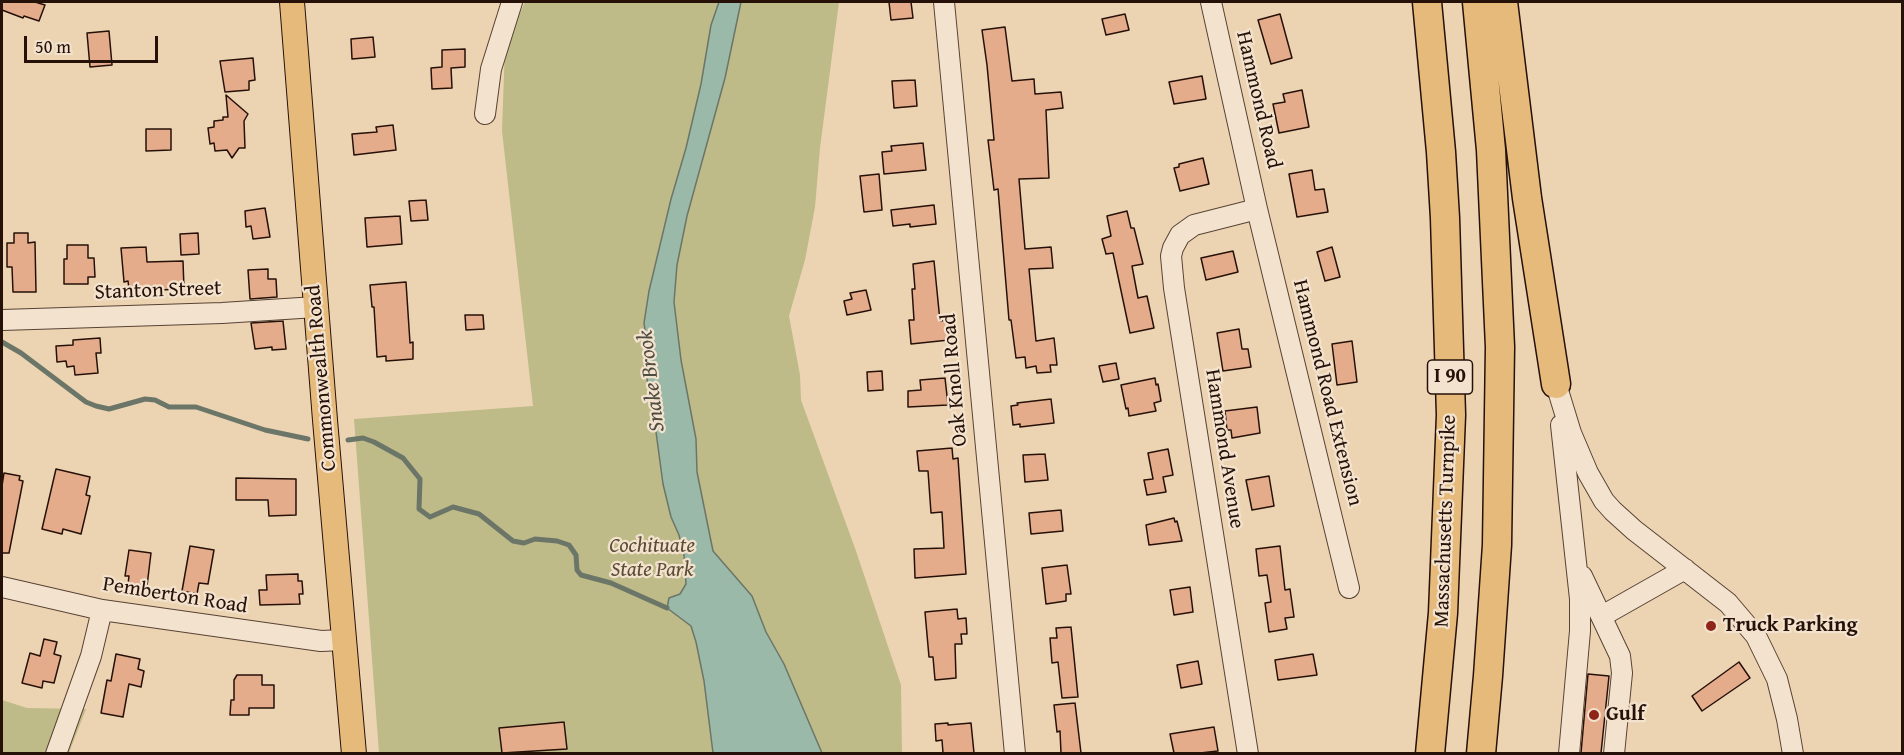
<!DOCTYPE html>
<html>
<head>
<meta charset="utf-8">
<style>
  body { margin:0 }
  #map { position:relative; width:1904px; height:755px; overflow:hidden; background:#ecd4b3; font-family:"Gentium Book Plus",serif }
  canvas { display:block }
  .frame { position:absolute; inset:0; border:3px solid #261109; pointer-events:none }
  .scale { position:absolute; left:24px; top:36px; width:134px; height:27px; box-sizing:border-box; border:3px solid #261109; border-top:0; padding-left:8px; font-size:18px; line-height:21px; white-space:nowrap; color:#261109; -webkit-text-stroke:4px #f3e3ce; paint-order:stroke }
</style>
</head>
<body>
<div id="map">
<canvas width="1904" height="755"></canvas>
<div class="frame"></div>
<div class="scale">50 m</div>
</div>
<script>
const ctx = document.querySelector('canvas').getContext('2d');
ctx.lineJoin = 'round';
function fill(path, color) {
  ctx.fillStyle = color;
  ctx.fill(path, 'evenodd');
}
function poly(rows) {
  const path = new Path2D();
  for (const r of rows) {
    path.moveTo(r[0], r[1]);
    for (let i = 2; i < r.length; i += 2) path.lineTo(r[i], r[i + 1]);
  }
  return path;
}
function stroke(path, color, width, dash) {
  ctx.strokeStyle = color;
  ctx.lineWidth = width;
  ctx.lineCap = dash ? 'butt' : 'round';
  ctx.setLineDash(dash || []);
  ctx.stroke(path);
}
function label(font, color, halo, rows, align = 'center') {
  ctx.font = font + ' "Gentium Book Plus",serif';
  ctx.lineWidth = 4.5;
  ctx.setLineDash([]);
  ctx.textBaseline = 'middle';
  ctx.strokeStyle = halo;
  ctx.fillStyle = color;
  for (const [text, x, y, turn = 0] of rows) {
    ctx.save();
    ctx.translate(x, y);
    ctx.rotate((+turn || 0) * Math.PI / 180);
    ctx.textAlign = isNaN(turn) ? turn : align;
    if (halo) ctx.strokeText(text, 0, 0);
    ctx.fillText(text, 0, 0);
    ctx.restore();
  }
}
fill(poly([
  [525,2,839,2,820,148,815,207,805,260,789,316,800,375,801,400,856,551,901,685,902,753,379,753,354,419,533,406,502,131,505,46],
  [2,700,27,708,86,709,69,753,2,753]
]), '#bebb88');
const water = poly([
  [719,2,741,2,725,78,687,216,677,265,674,302,681,360,696,439,697,472,713,551,752,596,766,632,784,664,822,753,713,753,704,681,696,642,691,626,667,608,669,598,680,594,686,584,684,555,679,535,671,517,663,484,652,402,644,365,647,343,644,323,649,291,671,199,686,148,701,84,711,25,719,2]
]);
fill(water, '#9ab9a8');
stroke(water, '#6c7668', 1.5);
stroke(poly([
  [2,342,21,353,86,402,96,406,109,409,145,399,155,400,169,407,196,407,265,430,308,439],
  [348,440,363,438,374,442,403,458,420,479,419,509,430,517,453,507,479,514,513,541,524,543,535,539,557,541,569,545,576,555,577,570,581,575,611,583,667,608]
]), '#6c7668', 5);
const building = poly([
  [2,2,35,2,45,5,39,21,24,16,23,18,2,10,2,2],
  [889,2,911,2,913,18,891,20,889,2],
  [1125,14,1129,30,1106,35,1102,19,1125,14],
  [1280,14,1292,58,1271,64,1258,20,1280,14],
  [1005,27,1012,81,1034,79,1035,94,1061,92,1063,108,1046,110,1049,178,1019,179,1025,249,1051,247,1053,268,1029,269,1036,341,1054,338,1057,365,1050,365,1051,372,1037,373,1036,366,1026,368,1025,357,1016,358,1011,320,1009,320,998,189,994,190,988,140,994,140,987,65,982,30,1005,27],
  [109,31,112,65,90,67,87,33,109,31],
  [373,37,375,57,352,59,351,39,373,37],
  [465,49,465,67,451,68,452,88,432,89,431,68,442,67,442,50,465,49],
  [253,58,255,80,249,81,249,90,225,92,220,61,253,58],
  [1202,76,1206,99,1174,104,1169,82,1202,76],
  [915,80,917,106,894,108,892,81,915,80],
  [1302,90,1309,127,1279,133,1273,104,1285,102,1283,94,1302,90],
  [226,95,248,114,244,121,245,148,239,148,232,158,227,150,215,151,214,143,210,144,208,128,214,127,214,121,223,120,223,117,228,117,226,95],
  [393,125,396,150,354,155,352,134,377,132,376,127,393,125],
  [146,129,171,129,171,150,146,151,146,129],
  [923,143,926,170,884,174,882,152,892,151,891,146,923,143],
  [1203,158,1209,184,1180,191,1174,168,1179,167,1179,164,1203,158],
  [1312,170,1315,190,1324,189,1328,212,1297,217,1289,174,1312,170],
  [879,174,882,210,864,212,860,176,879,174],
  [426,200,428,220,411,221,409,201,426,200],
  [934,205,936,224,910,227,910,224,893,226,891,210,934,205],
  [265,208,270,237,253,239,251,226,246,227,245,211,265,208],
  [1127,211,1131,228,1134,228,1143,264,1132,266,1138,298,1147,296,1154,328,1130,333,1113,253,1106,254,1102,239,1111,236,1107,216,1127,211],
  [400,216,402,244,367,247,365,218,400,216],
  [14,233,28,233,28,243,35,242,36,292,13,292,12,267,7,267,7,243,14,243,14,233],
  [198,233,199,254,181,255,180,234,198,233],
  [67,245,88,245,88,258,94,258,95,277,88,277,88,284,64,284,64,259,67,259,67,245],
  [146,247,147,262,183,261,184,289,158,290,157,286,129,289,128,281,124,282,121,248,146,247],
  [1332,247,1340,277,1325,281,1317,252,1332,247],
  [1233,251,1238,272,1206,280,1201,258,1233,251],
  [934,261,940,321,947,320,949,340,911,344,909,320,914,320,912,289,915,289,913,264,934,261],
  [268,269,268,279,276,279,277,297,250,299,248,270,268,269],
  [406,282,410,343,413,342,413,359,386,361,386,356,377,357,374,307,372,307,370,285,406,282],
  [866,290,871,310,847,315,844,301,852,299,850,293,866,290],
  [465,315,483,315,484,329,466,330,465,315],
  [283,321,286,349,272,350,272,347,255,349,251,323,283,321],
  [1239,329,1242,349,1248,349,1251,367,1223,371,1217,333,1239,329],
  [100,338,101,353,96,353,98,373,75,375,74,366,67,367,66,361,57,362,56,346,73,345,73,340,100,338],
  [1352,341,1357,382,1337,385,1332,344,1352,341],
  [1116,363,1119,379,1103,382,1099,366,1116,363],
  [882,371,883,390,868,391,867,372,882,371],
  [945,378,948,405,908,407,908,391,921,390,920,380,945,378],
  [1155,378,1156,385,1158,384,1161,401,1154,403,1156,411,1129,416,1128,408,1126,409,1121,385,1155,378],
  [1051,399,1054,423,1020,427,1020,424,1013,425,1011,406,1018,405,1017,403,1051,399],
  [1257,407,1260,433,1232,438,1231,430,1227,430,1225,411,1257,407],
  [952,448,953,459,958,458,966,574,915,578,914,549,944,548,942,512,931,513,928,471,919,471,917,451,952,448],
  [1168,449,1173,475,1163,477,1166,492,1147,495,1144,480,1153,479,1148,453,1168,449],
  [1045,454,1048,480,1025,482,1023,455,1045,454],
  [56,469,90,477,86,495,90,496,81,534,63,529,62,534,42,529,56,469],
  [4,473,20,476,19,480,23,481,9,553,2,553,2,486,4,473],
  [1269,476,1274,506,1252,510,1246,480,1269,476],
  [236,478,296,479,296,515,269,516,268,500,236,500,236,478],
  [1061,510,1063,531,1031,534,1029,513,1061,510],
  [1174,518,1175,522,1177,521,1182,541,1149,545,1146,525,1174,518],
  [190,546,214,550,208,584,199,583,197,594,182,591,190,546],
  [1280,546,1285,590,1290,589,1294,617,1285,618,1287,629,1269,632,1265,603,1271,602,1267,575,1259,576,1256,549,1280,546],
  [129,550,151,553,147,586,128,584,129,576,125,576,129,550],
  [1067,565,1071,594,1066,594,1066,601,1046,604,1042,568,1067,565],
  [298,574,298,581,302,581,303,594,299,594,300,604,260,605,259,590,267,590,266,575,298,574],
  [1190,587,1193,612,1174,615,1170,590,1190,587],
  [957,609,958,619,966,618,967,634,961,634,962,644,955,644,956,678,935,680,933,657,929,657,925,612,957,609],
  [1071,627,1078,697,1062,698,1058,662,1052,663,1050,638,1057,638,1056,628,1071,627],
  [44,639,57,642,54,654,61,656,54,683,43,681,42,688,22,683,30,653,40,656,44,639],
  [116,654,140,659,138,669,144,671,141,687,129,684,123,717,101,713,107,680,111,681,116,654],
  [1313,654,1317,675,1278,680,1275,660,1313,654],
  [1198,661,1202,684,1181,688,1177,665,1198,661],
  [1739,662,1750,678,1702,711,1692,696,1739,662],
  [1588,674,1609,676,1601,753,1581,753,1588,674],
  [237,675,262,675,262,685,274,685,274,708,249,708,249,715,230,715,231,700,234,700,234,680,237,675],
  [1075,703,1081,753,1061,753,1060,731,1057,732,1054,705,1075,703],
  [564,722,567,749,502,753,499,728,564,722],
  [948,723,948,725,971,723,974,753,943,753,942,740,936,741,935,724,948,723],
  [1214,727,1218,751,1200,753,1174,753,1170,734,1214,727]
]);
fill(building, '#e5ac8c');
stroke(building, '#261109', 1.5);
const minor = poly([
  [944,2,1015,754],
  [1211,2,1257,209,1349,588],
  [485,114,491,69,512,2],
  [2,320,222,313,316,307],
  [1556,384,1571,433,1588,473,1604,501,1613,511,1634,530,1728,603,1756,636,1777,679,1787,719,1793,754],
  [1561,425,1580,599,1580,631,1569,754],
  [1582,576,1620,656,1622,673,1614,754],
  [2,587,102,610,321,641,344,640],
  [1602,616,1685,569],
  [56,754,91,656,102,610],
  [1248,754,1174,288,1171,256,1173,248,1180,235,1194,225,1257,209]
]);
const major = poly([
  [292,2,325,420,354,754]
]);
const highway = poly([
  [1427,2,1441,152,1445,218,1451,415,1443,613,1430,754],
  [1477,2,1491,150,1500,347,1497,545,1488,676,1481,754],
  [1503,2,1527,198,1556,384]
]);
stroke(minor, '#584234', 22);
stroke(major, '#261109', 26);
stroke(highway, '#261109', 31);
stroke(minor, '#f3e3ce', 20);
stroke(major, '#e6ba7a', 24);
stroke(highway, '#e6ba7a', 28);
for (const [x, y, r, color] of [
  [1711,626,6,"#8f2418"],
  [1594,715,6,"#8f2418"]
]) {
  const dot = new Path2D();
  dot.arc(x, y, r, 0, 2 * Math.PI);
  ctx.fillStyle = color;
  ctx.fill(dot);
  stroke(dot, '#f3e3ce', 2);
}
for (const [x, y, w] of [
  [1450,377,45]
]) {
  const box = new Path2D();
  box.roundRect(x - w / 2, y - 17, w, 34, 4.5);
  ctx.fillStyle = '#f3e3ce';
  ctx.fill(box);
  stroke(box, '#261109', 1.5);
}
label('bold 20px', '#261109', null, [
  ["I 90",1450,377]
]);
label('21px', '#261109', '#f3e3ce', [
  ["Hammond Road",1258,100,77],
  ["Stanton Street",158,291,-2],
  ["Commonwealth Road",322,378,-95],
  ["Oak Knoll Road",955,380,-95],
  ["Hammond Road Extension",1327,393,76],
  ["Hammond Avenue",1224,449,81],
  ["Massachusetts Turnpike",1446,521,-88],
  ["Pemberton Road",175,596,9]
]);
label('italic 21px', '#5b4c35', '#f3e3ce', [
  ["Cochituate",652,547],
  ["State Park",652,571]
]);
label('bold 21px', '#261109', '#f3e3ce', [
  ["Truck Parking",1723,626],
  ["Gulf",1606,715]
], 'left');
label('italic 22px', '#4f4c41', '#f3e3ce', [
  ["Snake Brook",652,381,-97]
]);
</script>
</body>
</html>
